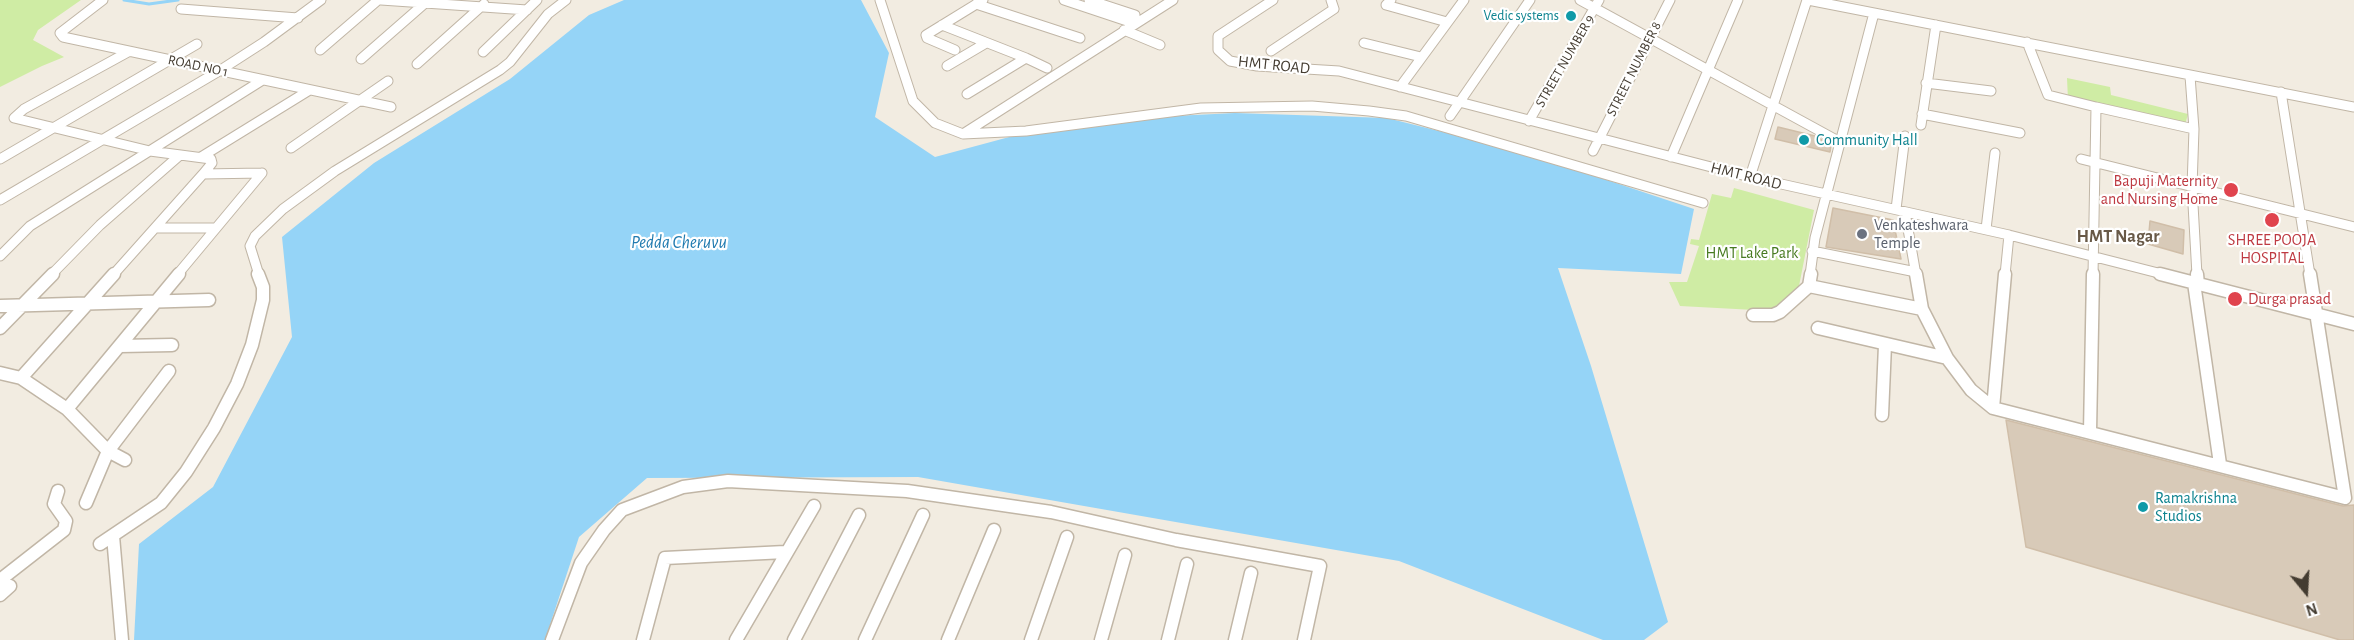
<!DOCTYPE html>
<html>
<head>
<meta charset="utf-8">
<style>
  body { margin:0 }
  #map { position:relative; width:2354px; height:640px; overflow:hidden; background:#f2ece1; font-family:"Alegreya Sans",sans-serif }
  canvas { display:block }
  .north { position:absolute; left:2276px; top:562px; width:60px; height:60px; -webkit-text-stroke:4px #fff; paint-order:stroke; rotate:162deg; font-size:16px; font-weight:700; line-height:24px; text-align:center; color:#443c31 }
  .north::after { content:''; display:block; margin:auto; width:21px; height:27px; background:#443c31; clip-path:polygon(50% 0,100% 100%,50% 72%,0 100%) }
</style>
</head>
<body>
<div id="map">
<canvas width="2354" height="640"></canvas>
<div class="north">N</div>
</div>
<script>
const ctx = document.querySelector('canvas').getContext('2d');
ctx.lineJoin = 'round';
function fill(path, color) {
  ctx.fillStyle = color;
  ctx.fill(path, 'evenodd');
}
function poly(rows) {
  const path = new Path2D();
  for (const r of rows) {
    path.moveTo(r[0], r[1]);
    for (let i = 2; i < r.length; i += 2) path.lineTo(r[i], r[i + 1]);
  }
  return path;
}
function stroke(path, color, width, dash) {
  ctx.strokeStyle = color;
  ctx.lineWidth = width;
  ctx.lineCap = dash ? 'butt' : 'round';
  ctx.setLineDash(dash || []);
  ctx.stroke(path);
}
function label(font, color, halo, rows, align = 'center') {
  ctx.font = font + ' "Alegreya Sans",sans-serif';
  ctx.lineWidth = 4.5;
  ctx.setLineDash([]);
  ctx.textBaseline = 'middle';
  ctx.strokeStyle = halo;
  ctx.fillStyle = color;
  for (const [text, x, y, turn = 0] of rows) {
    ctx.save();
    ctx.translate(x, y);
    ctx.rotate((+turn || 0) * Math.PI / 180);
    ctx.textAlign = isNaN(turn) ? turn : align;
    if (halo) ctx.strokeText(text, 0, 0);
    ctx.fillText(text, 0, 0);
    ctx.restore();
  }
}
fill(poly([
  [0,0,81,0,38,30,33,40,64,57,42,66,0,87],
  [2067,78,2110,87,2111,95,2188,114,2185,125,2068,100],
  [1734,188,1814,210,1799,286,1773,311,1680,306,1669,282,1687,282,1699,246,1690,244,1691,239,1699,240,1712,194,1731,198]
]), '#cfeca4');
fill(poly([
  [624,0,861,0,889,53,875,117,935,157,1013,136,1153,117,1235,113,1387,118,1523,152,1694,209,1681,274,1558,268,1591,366,1668,622,1644,640,1603,640,1399,561,918,477,647,478,579,537,545,640,134,640,139,544,213,487,292,337,282,237,374,163,510,79,589,15]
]), '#95d4f7');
stroke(poly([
  [124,0,149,4,178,0]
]), '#95d4f7', 3);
const building = poly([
  [1778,127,1815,136,1831,145,1830,152,1775,139,1778,127],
  [1833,208,1893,220,1901,259,1826,247,1833,208],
  [2150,221,2184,230,2183,254,2148,244,2150,221],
  [2006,420,2343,506,2354,505,2354,640,2340,640,2026,547,2006,420]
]);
fill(building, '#d8cab8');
stroke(building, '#d0bea8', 1.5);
const streetFar1 = poly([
  [103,0,60,33,63,37,391,107],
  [381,0,527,10],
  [880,0,913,101,935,123,963,134,1026,131,1201,108,1312,106,1369,111,1406,116,1703,203],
  [1064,0,1127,21,1135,19,1135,15,1089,0],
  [1273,0,1218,36,1218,50,1230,61,1257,66,1339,71,1750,177,2009,235,2166,275],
  [1391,0,1386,5,1447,22],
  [1580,0,1840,142],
  [1808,0,2354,107],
  [976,4,1080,38],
  [181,9,298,18],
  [942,25,1026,58,967,94],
  [1124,30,1160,45],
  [2027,42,2048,95,2096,107],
  [1364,43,1421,57],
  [320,50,378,0],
  [955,50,927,38,926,35,983,0],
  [1271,51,1334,9,1331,0],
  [128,52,24,109,14,118,150,151,211,159,212,163,203,174,262,173],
  [483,52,537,0],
  [1026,58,1047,68],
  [361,59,425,3],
  [417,64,484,4],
  [947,66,986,43],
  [2190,76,2194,129,2192,187,2197,275],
  [1926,83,1991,91],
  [1400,87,1464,0],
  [2281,92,2310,275],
  [1922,114,2020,133],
  [1450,116,1530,0],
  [1529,121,1599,0],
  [1921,125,1936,25],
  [963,134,1173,0],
  [291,148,388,81],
  [1593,151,1670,0],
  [201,157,308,91],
  [1671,157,1738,0],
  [0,159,197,44],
  [2081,159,2354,227],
  [1750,177,1807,0],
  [0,200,219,71,264,42,321,0],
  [1896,209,1905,136],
  [1905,212,1916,275],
  [155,228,216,228],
  [1986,229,1995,153],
  [1812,251,1916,272],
  [0,256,30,226,261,81],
  [51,275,100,225,180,155],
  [113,275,203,174],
  [177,275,262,173],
  [259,275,250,246,255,236,283,209,335,171,500,70,510,62,548,14,566,0],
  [1810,275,1815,238,1874,13],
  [2005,275,2009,235],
  [2093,275,2096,107,2194,129]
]);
const street = poly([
  [1916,274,1922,309,1947,358,1971,390,1993,408,2345,498,2310,274],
  [2160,274,2354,324],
  [2197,274,2198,284],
  [2194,283,2220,464],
  [1809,286,1922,309],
  [0,306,209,300],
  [1753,315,1773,315,1780,312,1809,286,1811,274],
  [0,328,53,274],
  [1818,328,1947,358],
  [120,346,172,345],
  [0,373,21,378,67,409,108,451,169,371],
  [21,378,114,274],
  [1993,408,2005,274],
  [67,409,179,274],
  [1882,415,1885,345],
  [2090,432,2093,274],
  [86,503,108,451,125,460],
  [113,536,122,640],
  [100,544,161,503,186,472,214,428,237,384,252,345,263,300,263,287,258,274],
  [0,580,64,530,66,521,54,504,58,491],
  [0,584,10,586,0,595],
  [552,640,581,563,604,530,622,510,683,487,728,481,907,491,1051,512,1176,540,1320,566,1304,640],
  [643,640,665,558,785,552],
  [736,640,814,506],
  [794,640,859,515],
  [865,640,923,515],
  [948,640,994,530],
  [1031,640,1067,537],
  [1101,640,1125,555],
  [1168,640,1187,564],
  [1235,640,1251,573]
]);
stroke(streetFar1, '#c1b6a6', 11);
stroke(street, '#c1b6a6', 15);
stroke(streetFar1, '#fff', 9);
stroke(street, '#fff', 12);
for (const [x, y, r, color] of [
  [1571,16,6,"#0f9aa8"],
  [1804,140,6,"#0f9aa8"],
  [2231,190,8,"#e0444e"],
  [2272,220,8,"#e0444e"],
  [1862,234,6,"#6b7280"],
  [2235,299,8,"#e0444e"],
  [2143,507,6,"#0f9aa8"]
]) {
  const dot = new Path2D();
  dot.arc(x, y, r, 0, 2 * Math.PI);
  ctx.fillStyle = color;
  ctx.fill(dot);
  stroke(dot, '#fff', 2);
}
label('14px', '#0d838f', '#fff', [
  ["Vedic systems",1559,16]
], 'right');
label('14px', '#443c31', '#fff', [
  ["STREET NUMBER 9",1565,61,-60],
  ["ROAD NO 1",198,66,12],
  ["STREET NUMBER 8",1634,69,-63]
]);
label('16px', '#443c31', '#fff', [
  ["HMT ROAD",1274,65,6],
  ["HMT ROAD",1746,176,14]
]);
label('16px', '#0d838f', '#fff', [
  ["Community Hall",1816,140],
  ["Ramakrishna",2155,498],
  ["Studios",2155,516]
], 'left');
label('16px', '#be3a42', '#fff', [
  ["Bapuji Maternity",2218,181],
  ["and Nursing Home",2218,199],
  ["SHREE POOJA",2272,240,"center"],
  ["HOSPITAL",2272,258,"center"],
  ["Durga prasad",2248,299,"left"]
], 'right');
label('16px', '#5b616d', '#fff', [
  ["Venkateshwara",1874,225],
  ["Temple",1874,243]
], 'left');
label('16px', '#477a20', '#fff', [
  ["HMT Lake Park",1752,253]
]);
label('bold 18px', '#685947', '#fff', [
  ["HMT Nagar",2118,237]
]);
label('italic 18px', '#217bb0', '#fff', [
  ["Pedda Cheruvu",679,243]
]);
</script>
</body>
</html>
